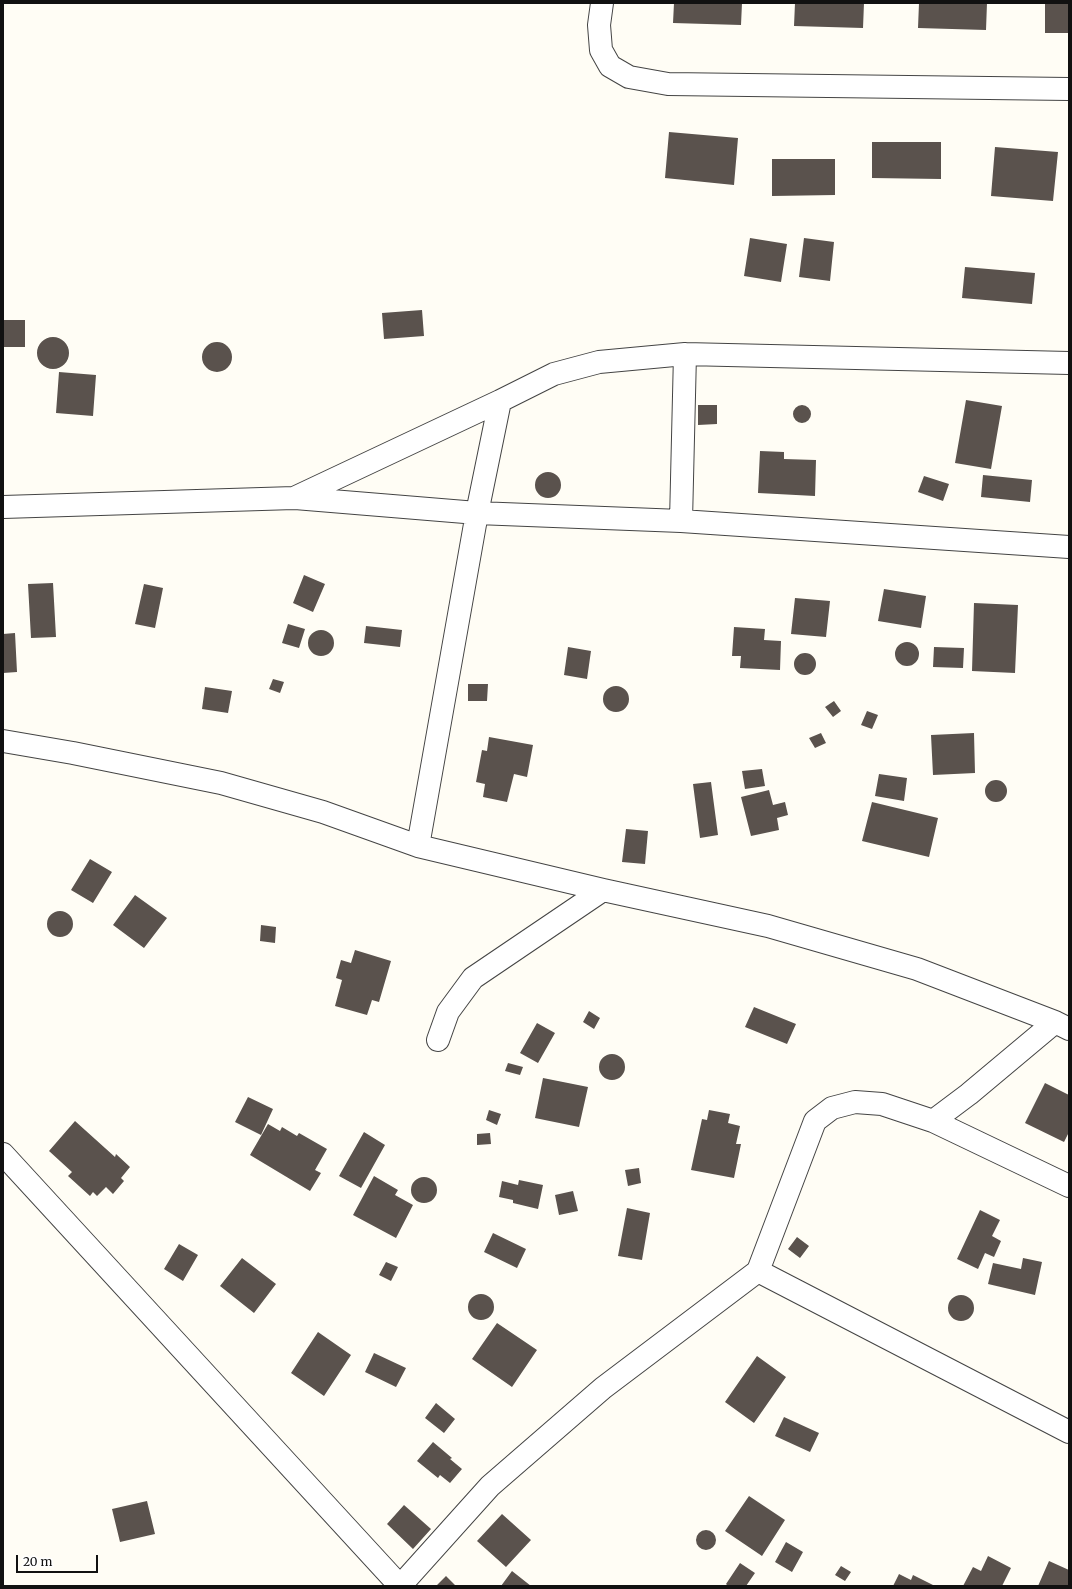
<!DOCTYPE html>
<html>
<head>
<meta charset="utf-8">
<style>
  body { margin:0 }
  #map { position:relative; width:1072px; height:1589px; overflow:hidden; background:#fffdf5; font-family:Merriweather,serif }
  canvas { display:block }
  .frame { position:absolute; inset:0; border:4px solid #111; pointer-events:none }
  .scale { position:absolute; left:16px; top:1555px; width:82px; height:18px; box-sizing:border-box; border:2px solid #111; border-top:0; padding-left:5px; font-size:12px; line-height:14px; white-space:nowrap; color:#111; -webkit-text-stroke:3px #fff; paint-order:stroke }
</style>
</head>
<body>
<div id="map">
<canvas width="1072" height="1589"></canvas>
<div class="frame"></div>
<div class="scale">20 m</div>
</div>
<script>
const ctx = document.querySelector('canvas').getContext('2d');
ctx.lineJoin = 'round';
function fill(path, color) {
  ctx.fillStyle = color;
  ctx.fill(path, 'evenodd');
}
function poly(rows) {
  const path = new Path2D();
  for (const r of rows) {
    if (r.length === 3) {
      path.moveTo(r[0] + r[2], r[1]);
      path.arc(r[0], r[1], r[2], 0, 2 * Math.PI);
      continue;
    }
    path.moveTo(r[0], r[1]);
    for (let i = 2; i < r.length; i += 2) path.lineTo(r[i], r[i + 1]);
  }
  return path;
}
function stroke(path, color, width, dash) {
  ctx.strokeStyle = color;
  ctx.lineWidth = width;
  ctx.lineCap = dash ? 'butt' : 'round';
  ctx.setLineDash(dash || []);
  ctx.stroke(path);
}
fill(poly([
  [674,3,742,3,741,25,673,23],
  [795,3,864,3,863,28,794,26],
  [919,3,987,3,986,30,918,28],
  [1045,3,1069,3,1069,33,1045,33],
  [669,132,738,138,734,185,665,178],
  [872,142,941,142,941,179,872,178],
  [995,147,1058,152,1053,201,991,196],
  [772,159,835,159,835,195,772,196],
  [750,238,787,244,781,282,744,276],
  [804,238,834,242,830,281,799,277],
  [965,267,1035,273,1032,304,962,298],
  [422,310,424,336,384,339,382,313],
  [3,320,25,320,25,347,3,347],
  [53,353,16],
  [217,357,15],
  [59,372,96,375,93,416,56,413],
  [966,400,1002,406,991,469,955,463],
  [698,405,717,405,717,424,698,425],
  [802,414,9],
  [760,451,784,452,784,459,816,460,815,496,758,493],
  [548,485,13],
  [983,475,1032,480,1030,502,981,497],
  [924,476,949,484,943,501,918,492],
  [304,575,325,584,313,612,293,603],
  [53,583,56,637,31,638,28,584],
  [144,584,163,588,155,628,135,624],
  [884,589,926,596,921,628,878,621],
  [795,598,830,601,826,637,791,634],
  [974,603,1018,605,1015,673,972,671],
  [288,624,305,629,299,648,282,643],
  [366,626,402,630,400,647,364,643],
  [734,627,765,629,764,640,781,641,780,670,740,668,741,656,732,656],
  [321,643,13],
  [15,633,17,672,3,673,3,634],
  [907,654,12],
  [568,647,591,651,587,679,564,675],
  [934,647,964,648,963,668,933,667],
  [805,664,11],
  [273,679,284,682,280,693,269,689],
  [468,684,488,684,487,701,468,701],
  [616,699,13],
  [205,687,232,691,228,713,202,709],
  [834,701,841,711,833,717,825,707],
  [867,711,878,715,872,729,861,725],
  [821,733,826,743,815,748,809,738],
  [974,733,975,773,933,775,931,735],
  [489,737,533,745,527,777,514,774,507,802,483,797,485,784,476,782,482,750,487,751],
  [762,769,765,786,745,789,742,771],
  [879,774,907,778,904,801,875,796],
  [996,791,11],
  [711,782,718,835,700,838,693,784],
  [769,790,773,805,785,802,788,815,777,818,779,830,751,836,741,797],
  [872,802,938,818,929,857,862,841],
  [626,829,648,831,645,864,622,862],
  [90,859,112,872,93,903,71,890],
  [135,895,167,918,144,948,113,925],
  [60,924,13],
  [261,925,276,927,275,943,260,941],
  [355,950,391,961,379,1002,372,1000,367,1015,335,1006,342,980,336,978,341,960,351,963],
  [754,1007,796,1024,787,1044,745,1027],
  [589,1011,600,1018,594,1029,583,1022],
  [537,1023,555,1033,538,1063,520,1053],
  [612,1067,13],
  [508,1063,523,1067,520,1075,505,1071],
  [543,1078,588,1087,579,1127,535,1118],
  [1045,1083,1069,1095,1069,1132,1064,1142,1025,1123],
  [248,1097,273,1109,261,1135,235,1122],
  [489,1110,501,1114,497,1125,486,1120],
  [709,1110,730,1114,728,1123,740,1126,736,1144,741,1144,734,1178,691,1170,702,1119,707,1120],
  [75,1121,115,1157,116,1154,130,1167,121,1178,124,1181,113,1194,106,1187,97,1196,93,1192,90,1196,68,1176,72,1172,49,1151],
  [268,1124,280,1131,282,1127,297,1136,299,1133,327,1149,315,1170,321,1173,310,1191,250,1155],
  [364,1132,385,1145,361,1188,339,1176],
  [490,1133,491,1144,477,1145,477,1134],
  [639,1168,641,1183,628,1186,625,1170],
  [374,1176,398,1190,395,1195,413,1205,396,1238,353,1215],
  [424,1190,13],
  [519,1180,543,1185,538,1209,513,1203,513,1200,499,1197,502,1181,518,1185],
  [573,1191,578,1211,559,1215,555,1195],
  [627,1208,650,1213,642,1260,618,1256],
  [980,1210,1000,1220,992,1236,1001,1241,994,1257,985,1253,978,1269,957,1259],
  [493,1233,526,1249,517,1268,484,1252],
  [797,1237,809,1246,800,1258,788,1249],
  [179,1244,198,1255,183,1281,164,1269],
  [242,1258,276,1284,254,1313,220,1286],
  [1023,1258,1042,1262,1035,1295,988,1284,993,1263,1021,1269],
  [386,1262,398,1267,391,1281,379,1275],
  [481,1307,13],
  [961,1308,13],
  [497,1323,537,1350,512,1387,472,1359],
  [318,1332,351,1355,324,1396,291,1373],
  [374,1353,406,1368,396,1387,365,1372],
  [757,1356,786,1377,754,1423,725,1402],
  [436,1403,455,1419,444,1433,425,1418],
  [784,1417,819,1433,810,1452,775,1436],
  [433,1442,452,1458,450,1459,462,1469,450,1483,440,1475,438,1478,417,1461],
  [749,1496,785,1520,762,1556,725,1531],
  [147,1501,155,1534,120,1542,112,1509],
  [404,1505,431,1529,413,1549,387,1524],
  [502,1514,531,1540,506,1567,477,1541],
  [706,1540,10],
  [786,1542,803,1552,792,1572,775,1562],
  [988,1556,1011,1568,1002,1586,963,1586,973,1567,981,1571],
  [1049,1561,1069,1570,1069,1586,1038,1586],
  [740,1563,755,1573,746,1586,728,1586,726,1584],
  [841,1566,851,1572,845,1581,835,1575],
  [512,1571,531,1586,501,1586],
  [899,1574,911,1580,913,1575,935,1586,893,1586],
  [446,1576,456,1586,436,1586]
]), '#5a524d');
const minor = poly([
  [602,3,599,25,601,50,610,66,629,77,668,84,1069,89],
  [295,498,477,513,681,521,1069,547],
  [3,507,294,498,500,401,554,374,599,362,685,354,1069,363],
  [681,521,685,354],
  [3,741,73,753,221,783,323,812,418,846,603,890,768,926,917,969,1055,1022,1069,1029],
  [418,846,477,513,500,401],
  [438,1040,448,1012,473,978,603,890],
  [933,1121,969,1094,1055,1022],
  [3,1154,400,1586],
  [758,1271,1069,1432],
  [401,1585,490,1486,603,1388,758,1271,815,1121,832,1108,855,1102,882,1104,933,1121,1069,1186]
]);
stroke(minor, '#444', 24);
stroke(minor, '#fff', 22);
</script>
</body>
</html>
